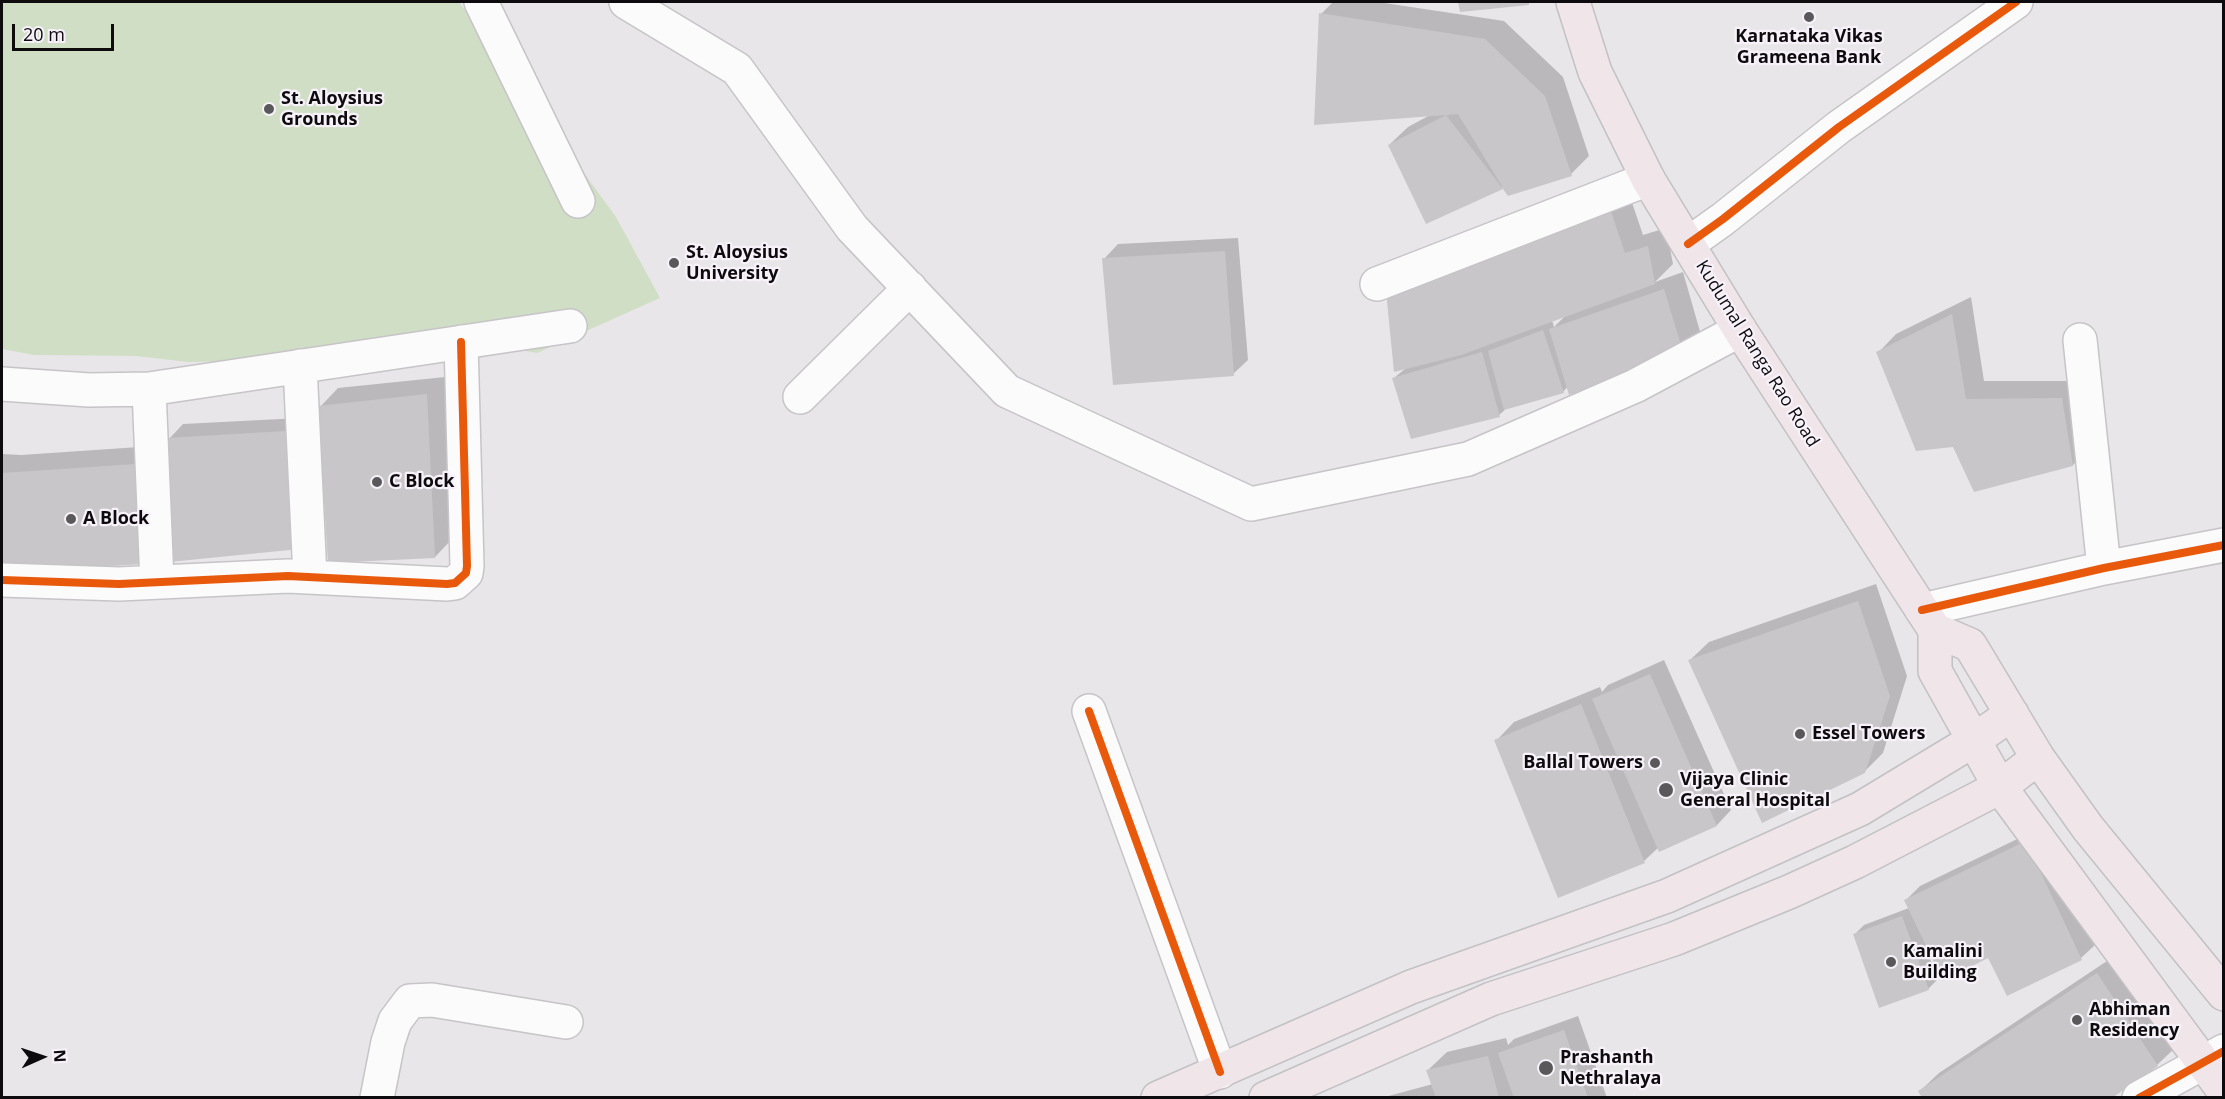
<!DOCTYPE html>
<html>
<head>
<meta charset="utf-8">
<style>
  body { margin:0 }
  #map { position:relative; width:2225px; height:1099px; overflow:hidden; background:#e9e6ea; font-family:"Open Sans",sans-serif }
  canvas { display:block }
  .frame { position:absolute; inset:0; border:3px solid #0d0b0d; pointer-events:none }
  .north { position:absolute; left:12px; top:1027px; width:60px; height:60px; -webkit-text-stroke:4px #f7f2f9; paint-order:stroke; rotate:87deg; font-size:16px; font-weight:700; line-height:24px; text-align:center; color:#0d0b0d }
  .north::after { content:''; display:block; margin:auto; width:21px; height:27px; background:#0d0b0d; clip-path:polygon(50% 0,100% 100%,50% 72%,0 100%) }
  .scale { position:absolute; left:12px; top:24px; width:102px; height:27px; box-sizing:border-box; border:3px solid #0d0b0d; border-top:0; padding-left:8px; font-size:18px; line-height:21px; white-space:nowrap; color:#0d0b0d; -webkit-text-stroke:4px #f7f2f9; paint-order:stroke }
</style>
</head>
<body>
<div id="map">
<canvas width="2225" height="1099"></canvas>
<div class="frame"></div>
<div class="north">N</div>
<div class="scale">20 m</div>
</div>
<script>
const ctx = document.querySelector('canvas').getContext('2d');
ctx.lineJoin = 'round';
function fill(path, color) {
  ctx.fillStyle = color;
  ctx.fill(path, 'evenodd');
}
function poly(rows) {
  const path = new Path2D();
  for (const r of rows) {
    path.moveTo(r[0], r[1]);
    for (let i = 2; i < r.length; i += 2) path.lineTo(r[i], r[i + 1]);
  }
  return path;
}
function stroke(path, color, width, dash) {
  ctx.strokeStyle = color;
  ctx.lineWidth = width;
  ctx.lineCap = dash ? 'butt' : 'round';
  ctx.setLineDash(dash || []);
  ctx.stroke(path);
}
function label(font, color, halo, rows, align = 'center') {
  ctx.font = font + ' "Open Sans",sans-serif';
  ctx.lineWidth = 4.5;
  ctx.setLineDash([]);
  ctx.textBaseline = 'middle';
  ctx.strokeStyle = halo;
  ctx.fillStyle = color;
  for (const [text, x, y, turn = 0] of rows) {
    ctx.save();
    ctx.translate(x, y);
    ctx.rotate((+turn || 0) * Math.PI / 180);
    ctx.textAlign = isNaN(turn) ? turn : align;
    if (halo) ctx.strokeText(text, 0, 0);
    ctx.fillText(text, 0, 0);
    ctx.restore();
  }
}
fill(poly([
  [2,2,459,2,616,217,660,298,537,353,477,343,243,361,188,362,136,356,34,355,2,349]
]), '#d0dec6');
fill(poly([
  [1333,2,1378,2,1504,21,1563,77,1589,156,1571,174,1504,187,1427,222,1389,145,1408,127,1432,114,1321,14],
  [1460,2,1531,2,1528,4,1461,10],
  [1626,185,1643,235,1666,228,1673,264,1655,282,1683,272,1701,335,1683,353,1568,386,1563,392,1507,408,1499,415,1394,378],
  [1566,315,1554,327,1552,320],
  [1238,238,1248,360,1233,374,1104,259,1118,244],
  [1971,297,1984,381,2081,381,2091,446,2073,465,1954,445,1878,353,1896,334],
  [445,377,453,538,435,557,320,407,338,388],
  [300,418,313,533,169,439,183,424],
  [154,446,161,544,2,572,2,454,21,455],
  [1876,584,1907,676,1883,753,1864,772,1690,660,1709,642],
  [1664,660,1731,810,1717,825,1660,850,1659,847,1644,861,1496,741,1514,722,1600,687,1602,692,1608,685],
  [2040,828,2096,944,2081,958,2008,994,1989,956,1929,950,1927,951,1938,979,1928,989,1854,935,1864,925,1909,908,1905,901,1920,886],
  [2116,955,2176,1047,2157,1065,1920,1091,1939,1073],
  [1578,1016,1607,1098,1381,1098,1433,1084,1428,1070,1447,1052,1506,1038,1508,1045,1514,1039]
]), '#0003');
fill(poly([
  [1458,2,1528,2,1529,5,1460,12],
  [1319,13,1485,39,1545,96,1572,176,1508,196,1503,189,1426,224,1388,145,1446,115,1314,125],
  [1458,114,1503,188,1503,189,1446,115],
  [1608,203,1625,253,1648,246,1655,284,1461,355,1394,372,1386,291],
  [1225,251,1234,376,1113,385,1102,258],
  [1664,289,1684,355,1569,395,1549,329],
  [1952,314,1966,399,2062,398,2073,466,1974,492,1953,447,1916,451,1876,352],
  [1543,330,1564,393,1504,410,1488,351],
  [1482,352,1500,417,1411,439,1392,378],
  [427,394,435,558,328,563,318,406],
  [286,431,300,549,169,562,167,438],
  [136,464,143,564,2,573,2,473],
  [1858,601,1890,696,1865,773,1762,823,1688,660],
  [1650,674,1717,826,1659,852,1592,699],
  [1581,704,1645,863,1558,898,1494,740],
  [2026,841,2082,960,2007,996,1988,958,1943,981,1904,900],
  [1902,916,1929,990,1879,1008,1853,934],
  [2097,973,2158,1066,2112,1098,1922,1098,1918,1091],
  [1564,1030,1588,1098,1514,1098,1498,1053],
  [1488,1056,1499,1098,1436,1098,1426,1070]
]), '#c8c6c8');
const minor = poly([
  [481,2,578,201],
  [626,2,737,69,852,228,1007,391,1251,504,1468,459,1635,386,1740,330],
  [1688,244,1723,219,1839,127,2016,2],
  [1377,284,1648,179],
  [2080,340,2104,568],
  [300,366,310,577],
  [2,384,89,390,149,389,570,326],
  [149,389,157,582],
  [800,397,910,288],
  [2,580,119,584,288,576,447,584,455,583,466,573,467,566,461,342],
  [1922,610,2104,568,2224,545],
  [1089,711,1220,1072],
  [377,1098,388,1042,395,1021,410,1001,432,1000,566,1022],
  [2139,1098,2224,1051]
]);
const major = poly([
  [1573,2,1595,72,1648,179,1740,330,1935,630,1935,671,2000,787,2224,1091],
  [1935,630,1970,645,2038,758,2088,828,2224,994],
  [1158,1098,1411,987,1667,896,1860,809,1974,740,2012,714],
  [1266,1098,1491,999,1674,939,1789,892,1855,862,2000,787,2038,758]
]);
stroke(minor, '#c6c4c7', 36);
stroke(major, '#c2c1c3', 36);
stroke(minor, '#fcfbfc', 33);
stroke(major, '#f0e5e8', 33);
stroke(poly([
  [1688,244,1723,219,1839,127,2016,2],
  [2,580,119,584,288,576,447,584,455,583,466,573,467,566,461,342],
  [1922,610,2104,568,2224,545],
  [1089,711,1220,1072],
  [2139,1098,2224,1051]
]), '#e8590c', 8);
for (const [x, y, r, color] of [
  [1809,17,6,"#5a585a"],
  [269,109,6,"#5a585a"],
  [674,263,6,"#5a585a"],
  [377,482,6,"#5a585a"],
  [71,519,6,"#5a585a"],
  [1800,734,6,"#5a585a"],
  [1655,763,6,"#5a585a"],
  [1666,790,8,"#5a585a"],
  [1891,962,6,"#5a585a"],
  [2077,1020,6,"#5a585a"],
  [1546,1068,8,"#5a585a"]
]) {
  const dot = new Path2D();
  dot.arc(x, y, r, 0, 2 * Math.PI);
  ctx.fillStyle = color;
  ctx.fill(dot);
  stroke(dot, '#f7f2f9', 2);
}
label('bold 18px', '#0d0b0d', '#f7f2f9', [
  ["Karnataka Vikas",1809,37,"center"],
  ["Grameena Bank",1809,58,"center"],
  ["St. Aloysius",281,99],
  ["Grounds",281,120],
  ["St. Aloysius",686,253],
  ["University",686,274],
  ["C Block",389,482],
  ["A Block",83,519],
  ["Essel Towers",1812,734],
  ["Ballal Towers",1643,763,"right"],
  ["Vijaya Clinic",1680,780],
  ["General Hospital",1680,801],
  ["Kamalini",1903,952],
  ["Building",1903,973],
  ["Abhiman",2089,1010],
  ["Residency",2089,1031],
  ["Prashanth",1560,1058],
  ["Nethralaya",1560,1079]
], 'left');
label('18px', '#0d0b0d', '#f7f2f9', [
  ["Kudumal Ranga Rao Road",1757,354,58]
]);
</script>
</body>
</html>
